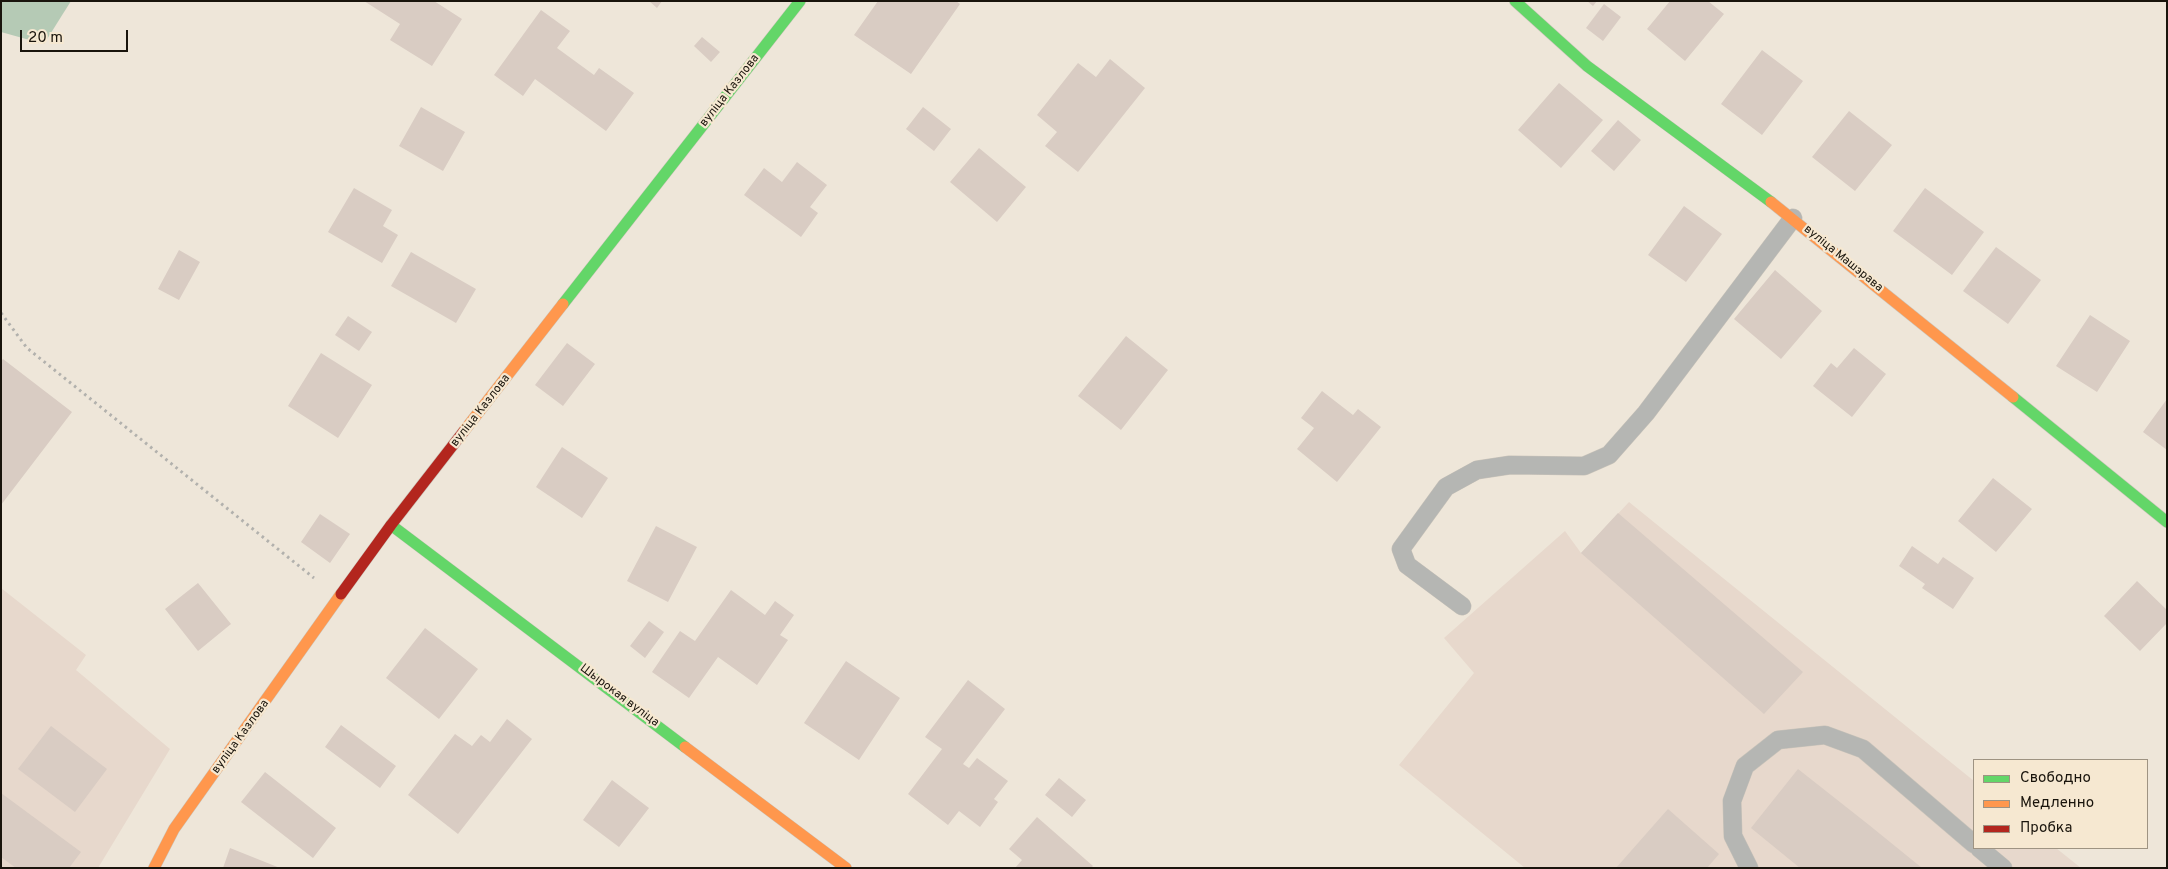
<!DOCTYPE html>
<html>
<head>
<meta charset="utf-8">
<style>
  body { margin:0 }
  #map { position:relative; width:2168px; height:869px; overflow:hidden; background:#eee6d9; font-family:Overpass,sans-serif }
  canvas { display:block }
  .frame { position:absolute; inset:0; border:2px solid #19140c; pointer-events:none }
  .legend { position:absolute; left:1973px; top:759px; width:175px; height:90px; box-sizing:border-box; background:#f6e8d1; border:1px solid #9e9382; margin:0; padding:6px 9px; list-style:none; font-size:15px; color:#19140c }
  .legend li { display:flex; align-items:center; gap:10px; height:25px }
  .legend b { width:25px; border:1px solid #9e9382 }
  .scale { position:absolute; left:20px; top:30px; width:108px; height:22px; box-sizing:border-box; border:2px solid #19140c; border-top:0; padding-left:6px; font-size:15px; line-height:18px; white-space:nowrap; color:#19140c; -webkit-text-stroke:4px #f6e8d1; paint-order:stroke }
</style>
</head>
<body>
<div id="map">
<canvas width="2168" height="869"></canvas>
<div class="frame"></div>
<ul class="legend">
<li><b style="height:6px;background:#63d668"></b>Свободно</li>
<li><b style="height:6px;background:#ff974d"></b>Медленно</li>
<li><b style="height:6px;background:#b3261e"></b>Пробка</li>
</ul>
<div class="scale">20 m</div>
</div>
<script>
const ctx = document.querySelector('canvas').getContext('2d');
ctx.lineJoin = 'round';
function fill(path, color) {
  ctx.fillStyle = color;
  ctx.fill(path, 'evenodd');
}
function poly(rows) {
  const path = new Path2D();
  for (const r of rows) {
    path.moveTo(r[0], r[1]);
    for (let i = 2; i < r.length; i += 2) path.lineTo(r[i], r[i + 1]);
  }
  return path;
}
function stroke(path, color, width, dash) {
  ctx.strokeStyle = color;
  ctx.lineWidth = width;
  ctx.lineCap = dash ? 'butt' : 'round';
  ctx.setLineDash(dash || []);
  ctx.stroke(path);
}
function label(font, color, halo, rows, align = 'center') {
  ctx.font = font + ' Overpass,sans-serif';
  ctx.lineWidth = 4.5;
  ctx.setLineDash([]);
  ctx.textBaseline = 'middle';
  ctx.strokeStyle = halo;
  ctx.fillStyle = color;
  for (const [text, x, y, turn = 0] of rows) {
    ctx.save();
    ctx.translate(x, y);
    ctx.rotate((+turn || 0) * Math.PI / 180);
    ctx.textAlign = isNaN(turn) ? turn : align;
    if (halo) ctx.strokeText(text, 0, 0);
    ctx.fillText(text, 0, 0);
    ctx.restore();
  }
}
fill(poly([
  [1629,502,1974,781,1974,848,2056,848,2081,868,1525,868,1399,765,1474,673,1444,638,1565,531,1581,553],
  [1,588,86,655,76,670,170,749,98,868,1,868]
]), '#e7d8cc');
fill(poly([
  [1,1,71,1,44,44,1,32]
]), '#b5cab5');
fill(poly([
  [364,1,434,1,462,19,432,66,390,40,400,24],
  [649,1,662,1,657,8],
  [878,1,956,1,960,4,911,74,854,35],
  [1587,1,1597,1,1593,6],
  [1670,1,1708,1,1724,14,1685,61,1647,29],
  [1604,4,1621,17,1603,41,1586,28],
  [541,10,570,31,557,48,594,75,599,68,634,93,606,131,535,79,523,96,494,75],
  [702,37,720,52,711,62,694,46],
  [1762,50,1803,81,1762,135,1721,104],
  [1110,59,1145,88,1078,172,1045,146,1057,132,1037,115,1078,63,1096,77],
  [1559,83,1603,120,1561,168,1518,130],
  [421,107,465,132,443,171,399,146],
  [923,107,951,129,934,151,906,129],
  [1849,111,1892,145,1855,191,1812,157],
  [1618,120,1641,140,1614,171,1591,151],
  [979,148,1026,187,997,222,950,182],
  [797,162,827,185,810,207,818,213,801,237,744,195,764,168,782,182],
  [354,188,392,210,383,226,398,235,382,263,328,232],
  [1925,188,1984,232,1952,275,1893,231],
  [1684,206,1722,234,1686,282,1648,255],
  [1996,247,2041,280,2008,324,1963,291],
  [179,250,200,262,179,300,158,289],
  [411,252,476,289,456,323,391,286],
  [1775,270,1822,311,1781,359,1734,319],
  [2090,315,2130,341,2097,392,2056,366],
  [348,316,372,332,359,351,335,335],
  [1126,336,1168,370,1121,430,1078,396],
  [567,343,595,364,563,406,535,385],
  [1854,348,1886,374,1852,417,1813,386,1831,363,1837,368],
  [321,353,372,385,338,438,288,406],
  [3,359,72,412,1,505,1,361],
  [1322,391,1353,415,1358,409,1381,427,1337,482,1297,449,1314,428,1301,418],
  [2167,399,2167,450,2143,432],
  [562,447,608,478,582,518,536,487],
  [1993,478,2032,509,1996,552,1958,521],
  [1618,513,1803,672,1764,714,1581,553],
  [320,514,350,534,330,563,301,542],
  [656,526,697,547,668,602,627,581],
  [1912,546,1938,564,1943,557,1974,578,1953,609,1922,588,1925,584,1899,566],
  [2137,581,2167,610,2167,623,2140,651,2104,616],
  [198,583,231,624,198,651,165,609],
  [731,590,765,615,775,601,794,615,780,635,788,640,757,685,718,657,689,698,652,672,680,631,695,641],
  [649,621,664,632,645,658,630,646],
  [425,628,478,669,439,719,386,678],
  [846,661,900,698,859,760,804,723],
  [968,680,1005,709,963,764,969,768,977,758,1008,781,994,799,998,802,980,827,959,811,948,825,908,794,942,749,925,737],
  [507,719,532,739,458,834,408,795,455,734,472,746,481,735,490,742],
  [341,725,396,766,380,788,325,747],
  [51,726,107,769,75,812,18,769],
  [1798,769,1869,825,1922,868,1800,868,1751,828],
  [265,772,336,828,313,858,241,802],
  [1059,778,1086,800,1072,817,1045,795],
  [612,780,649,808,619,847,583,820],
  [1,793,81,852,69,868,16,868,1,857],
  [1668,809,1719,854,1707,868,1616,868],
  [1037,817,1093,866,1091,868,1015,868,1022,860,1009,849],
  [230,848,280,868,223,868]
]), '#d9ccc3');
const lane = poly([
  [1462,606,1407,565,1401,549,1446,487,1477,470,1510,465,1584,466,1609,455,1646,413,1793,218],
  [1979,848,2003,868],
  [1749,868,1733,836,1732,801,1745,766,1778,740,1825,735,1863,749,1974,844]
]);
const fast = poly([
  [1515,1,1587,66,1771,202],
  [563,304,800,1],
  [2013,397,2167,522],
  [391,525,685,747]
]);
const slow = poly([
  [1771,202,2013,397],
  [464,431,563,304],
  [685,747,846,868],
  [154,868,174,829,341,594]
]);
const jam = poly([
  [341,594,391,525,464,431]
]);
stroke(lane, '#cac4ba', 19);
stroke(fast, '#cac4ba', 12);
stroke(slow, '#cac4ba', 12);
stroke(jam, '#cac4ba', 12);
stroke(poly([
  [1,313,27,348,314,578]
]), '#b2b1ad', 3, [2.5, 4]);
stroke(lane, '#b5b6b3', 18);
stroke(fast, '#63d668', 11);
stroke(slow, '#ff974d', 11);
stroke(jam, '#b3261e', 11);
label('12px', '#19140c', '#f6e8d1', [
  ["вуліца Казлова",730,91,-52],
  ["вуліца Машэрава",1843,259,39],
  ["вуліца Казлова",481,411,-52],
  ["Шырокая вуліца",619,696,37],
  ["вуліца Казлова",241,737,-54]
]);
</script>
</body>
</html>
